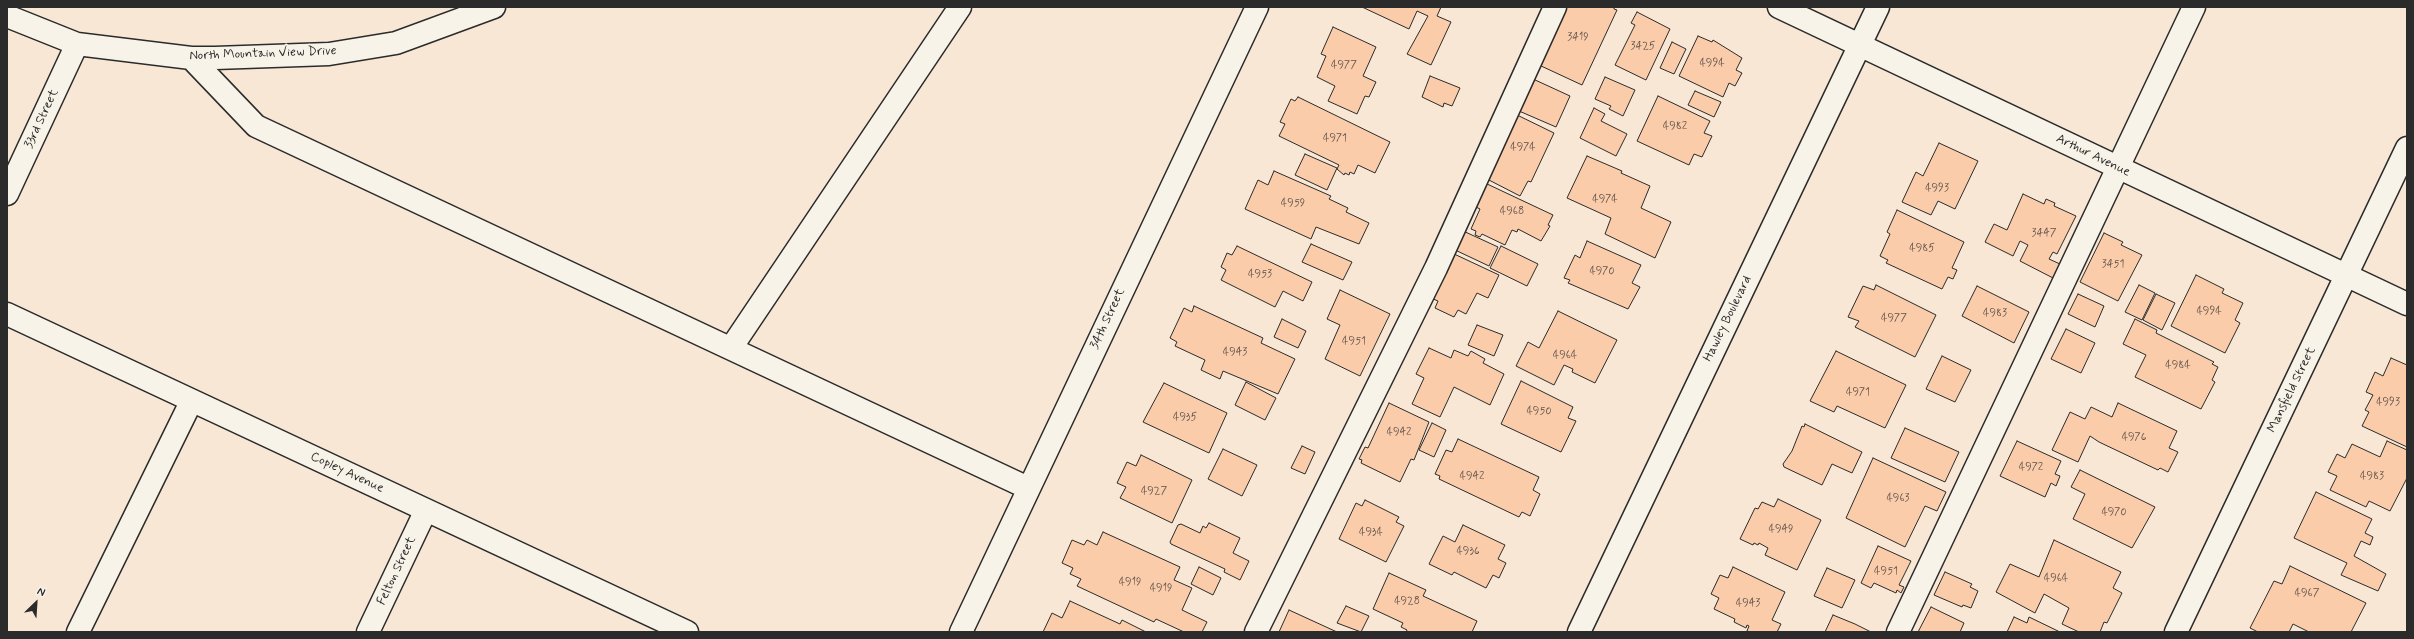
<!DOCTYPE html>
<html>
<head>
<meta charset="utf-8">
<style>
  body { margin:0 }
  #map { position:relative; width:2414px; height:639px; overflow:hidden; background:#f8e7d5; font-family:Mynerve,sans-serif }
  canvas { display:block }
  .frame { position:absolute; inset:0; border:8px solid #2b2b2b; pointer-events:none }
  .north { position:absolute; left:16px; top:583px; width:40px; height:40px; -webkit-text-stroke:3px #f7f3e8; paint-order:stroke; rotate:25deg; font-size:11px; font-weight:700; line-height:16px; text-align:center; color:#2b2b2b }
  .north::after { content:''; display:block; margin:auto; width:14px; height:18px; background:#2b2b2b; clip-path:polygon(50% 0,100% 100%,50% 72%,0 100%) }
</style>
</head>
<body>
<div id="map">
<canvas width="2414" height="639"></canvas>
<div class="frame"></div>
<div class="north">N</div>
</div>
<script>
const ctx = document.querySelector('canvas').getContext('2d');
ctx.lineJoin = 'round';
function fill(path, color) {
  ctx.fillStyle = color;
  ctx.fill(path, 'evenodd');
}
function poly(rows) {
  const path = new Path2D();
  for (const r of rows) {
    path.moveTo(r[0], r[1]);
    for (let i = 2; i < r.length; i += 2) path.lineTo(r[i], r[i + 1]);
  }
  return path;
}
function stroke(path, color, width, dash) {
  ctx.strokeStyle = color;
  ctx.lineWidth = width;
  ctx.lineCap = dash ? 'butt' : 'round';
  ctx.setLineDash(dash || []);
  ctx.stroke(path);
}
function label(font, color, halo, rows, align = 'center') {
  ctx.font = font + ' Mynerve,sans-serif';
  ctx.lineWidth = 3.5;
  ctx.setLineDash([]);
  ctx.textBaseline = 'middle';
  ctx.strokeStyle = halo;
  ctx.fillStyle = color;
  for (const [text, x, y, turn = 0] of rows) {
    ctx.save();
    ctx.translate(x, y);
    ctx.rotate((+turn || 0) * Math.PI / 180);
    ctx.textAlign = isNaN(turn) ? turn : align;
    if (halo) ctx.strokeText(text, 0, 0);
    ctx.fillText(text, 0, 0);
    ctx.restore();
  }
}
const building = poly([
  [1362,7,1441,7,1437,16,1451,22,1431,65,1407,54,1428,16,1417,11,1409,29,1362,7],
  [1566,7,1614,7,1614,9,1617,10,1582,85,1539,65,1566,7],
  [1637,12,1670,29,1646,80,1615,65,1635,25,1631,23,1637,12],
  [1333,27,1376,47,1363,76,1376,82,1369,97,1365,96,1357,114,1328,101,1335,86,1317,77,1326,56,1321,54,1333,27],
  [1698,36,1712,42,1713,40,1742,58,1736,70,1742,73,1735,86,1729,83,1723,97,1679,76,1698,36],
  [1672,42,1686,49,1674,74,1660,68,1672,42],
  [1430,76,1460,88,1452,106,1444,103,1443,107,1422,97,1430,76],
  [1605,77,1635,90,1623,116,1609,109,1611,106,1595,99,1605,77],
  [1533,79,1570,96,1556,127,1519,111,1533,79],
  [1695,91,1721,102,1714,117,1688,105,1695,91],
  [1658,96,1710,121,1704,133,1712,136,1702,157,1694,154,1689,165,1637,141,1658,96],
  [1298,97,1390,142,1375,173,1358,165,1354,174,1350,172,1349,175,1345,173,1344,175,1337,169,1339,165,1279,136,1285,124,1280,122,1291,99,1295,101,1298,97],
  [1594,108,1605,114,1601,121,1627,134,1616,156,1580,138,1594,108],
  [1515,114,1554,133,1531,182,1528,181,1520,196,1487,179,1515,114],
  [1939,143,1978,161,1955,209,1938,201,1931,215,1902,202,1916,172,1923,176,1939,143],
  [1305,154,1337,168,1327,190,1295,175,1305,154],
  [1587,156,1622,171,1621,173,1650,186,1641,208,1671,222,1655,258,1605,234,1611,218,1567,198,1587,156],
  [1274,171,1331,196,1329,199,1348,208,1346,212,1369,223,1359,244,1316,227,1311,239,1245,209,1258,180,1268,185,1274,171],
  [1485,183,1553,215,1548,225,1550,226,1541,241,1518,229,1517,232,1512,230,1505,245,1482,234,1480,237,1475,235,1476,231,1471,229,1480,209,1474,206,1485,183],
  [2023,194,2044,204,2046,199,2055,203,2054,206,2076,216,2057,254,2053,252,2049,259,2060,264,2053,278,2020,261,2028,245,2020,241,2013,256,1985,242,1994,224,2007,230,2023,194],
  [1897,210,1964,242,1952,268,1957,270,1953,279,1948,277,1942,289,1886,263,1888,260,1880,256,1890,234,1887,232,1897,210],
  [1461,230,1498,247,1489,266,1453,249,1461,230],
  [2104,233,2123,242,2121,245,2142,255,2118,301,2080,282,2104,233],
  [1587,241,1641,265,1632,283,1640,287,1628,309,1568,283,1570,280,1564,278,1575,255,1580,258,1587,241],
  [1311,244,1352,262,1343,280,1302,262,1311,244],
  [1237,246,1312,282,1303,301,1283,291,1275,307,1221,280,1226,270,1221,267,1227,253,1232,255,1237,246],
  [1501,246,1538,264,1527,286,1490,268,1501,246],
  [1452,253,1499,275,1488,298,1477,293,1466,314,1458,310,1454,317,1435,308,1438,301,1431,298,1452,253],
  [2196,275,2224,289,2222,293,2243,303,2235,320,2240,323,2225,353,2171,326,2196,275],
  [1876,285,1936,315,1915,357,1855,327,1859,321,1848,317,1863,286,1874,290,1876,285],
  [2139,285,2155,293,2142,320,2125,312,2139,285],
  [1977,286,2029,312,2014,343,1962,316,1977,286],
  [1340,290,1390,314,1360,376,1325,359,1340,325,1327,319,1340,290],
  [2078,294,2104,306,2095,327,2068,314,2078,294],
  [2156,294,2175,303,2162,330,2143,320,2156,294],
  [1194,306,1263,338,1261,343,1295,359,1278,394,1223,371,1220,379,1201,370,1205,360,1175,346,1177,342,1170,338,1184,308,1192,312,1194,306],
  [1558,311,1617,340,1595,383,1572,372,1573,369,1564,365,1554,385,1516,366,1528,342,1539,348,1558,311],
  [1282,319,1306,331,1298,348,1274,337,1282,319],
  [2135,319,2157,330,2156,333,2214,362,2212,364,2218,367,2212,380,2215,382,2201,409,2135,377,2146,355,2123,344,2135,319],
  [1477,325,1503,335,1494,356,1468,345,1477,325],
  [2066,329,2095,343,2081,373,2051,359,2066,329],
  [1429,348,1451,358,1454,350,1468,356,1471,351,1485,359,1483,363,1504,374,1490,405,1454,387,1440,417,1412,404,1424,378,1416,374,1429,348],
  [1836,351,1906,385,1885,428,1837,406,1834,412,1810,401,1836,351],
  [1942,356,1971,370,1955,402,1926,389,1942,356],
  [2391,358,2407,365,2407,447,2362,426,2369,412,2365,410,2373,395,2366,392,2375,372,2383,376,2391,358],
  [1521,381,1573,407,1568,418,1576,421,1561,452,1501,424,1521,381],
  [1246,382,1276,398,1265,420,1235,405,1246,382],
  [1164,383,1227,413,1209,453,1143,422,1164,383],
  [1389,403,1429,422,1414,460,1411,459,1400,482,1361,463,1362,460,1359,459,1365,447,1368,448,1389,403],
  [2118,403,2177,431,2169,448,2178,452,2168,472,2160,468,2158,470,2099,442,2090,436,2078,462,2052,450,2070,412,2085,419,2091,407,2112,417,2118,403],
  [1432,423,1446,430,1434,457,1419,450,1432,423],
  [1805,424,1862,452,1852,473,1832,464,1822,485,1784,467,1783,464,1792,451,1802,426,1804,427,1805,424],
  [1905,428,1959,452,1945,482,1891,458,1905,428],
  [1458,439,1539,477,1533,490,1540,494,1530,516,1522,512,1519,517,1439,479,1440,476,1435,474,1446,450,1452,452,1458,439],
  [2017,441,2061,461,2055,474,2060,476,2056,486,2051,483,2045,497,2000,476,2017,441],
  [2387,441,2407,450,2407,478,2390,511,2369,501,2366,507,2330,490,2337,476,2328,472,2337,454,2345,458,2352,444,2380,457,2387,441],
  [1302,446,1315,452,1305,474,1291,468,1302,446],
  [1223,449,1257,465,1242,496,1208,479,1223,449],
  [1141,455,1192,480,1172,523,1120,498,1126,487,1117,483,1127,462,1136,466,1141,455],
  [1873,458,1946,492,1937,511,1925,506,1905,547,1846,518,1873,458],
  [2080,470,2155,507,2132,548,2073,519,2085,494,2071,487,2080,470],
  [2316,492,2372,519,2365,533,2373,537,2370,545,2361,541,2354,556,2386,574,2378,591,2341,575,2347,563,2294,538,2316,492],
  [1778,499,1821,520,1797,570,1765,555,1768,548,1759,543,1758,545,1754,543,1753,545,1740,539,1755,508,1758,509,1762,502,1774,507,1778,499],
  [1365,500,1399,517,1396,522,1404,526,1386,562,1339,539,1356,503,1362,506,1365,500],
  [1209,523,1240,538,1233,553,1249,561,1240,580,1224,572,1225,569,1171,544,1170,542,1178,525,1181,524,1200,533,1203,526,1206,528,1209,523],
  [1463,525,1505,545,1498,559,1506,563,1499,578,1493,575,1486,588,1454,572,1452,575,1429,564,1443,536,1455,542,1463,525],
  [1103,532,1180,567,1174,580,1192,588,1182,610,1207,622,1202,632,1184,632,1156,619,1154,622,1077,586,1081,579,1070,574,1073,568,1062,563,1072,540,1084,545,1087,540,1097,545,1103,532],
  [2054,540,2121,572,2113,588,2122,593,2107,623,2104,622,2100,632,2079,632,2062,624,2069,608,2044,594,2035,613,1996,592,2010,564,2039,577,2054,540],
  [1878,546,1911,561,1899,585,1904,587,1901,593,1897,590,1896,593,1874,583,1871,588,1861,583,1878,546],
  [2290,566,2366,603,2351,632,2309,632,2293,624,2289,632,2258,632,2250,628,2274,581,2282,584,2290,566],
  [1199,567,1221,578,1213,595,1191,584,1199,567],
  [1733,567,1785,592,1772,620,1781,624,1777,632,1750,632,1747,631,1749,626,1747,625,1746,628,1734,622,1735,619,1714,609,1719,598,1711,594,1720,575,1728,578,1733,567],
  [1827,568,1855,580,1842,608,1814,596,1827,568],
  [1945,572,1972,584,1970,587,1978,591,1971,608,1963,605,1962,607,1934,595,1945,572],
  [1389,573,1426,590,1423,596,1477,621,1472,632,1406,632,1407,630,1401,627,1403,623,1373,609,1389,573],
  [1070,601,1120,624,1122,620,1146,632,1043,632,1052,613,1062,618,1070,601],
  [1346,606,1369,616,1361,632,1337,623,1346,606],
  [1931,607,1964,623,1960,632,1918,632,1931,607],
  [1289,610,1337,632,1279,632,1289,610],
  [1833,615,1855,624,1871,632,1825,632,1833,615],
  [2014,617,2027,623,2029,617,2060,632,2007,632,2014,617]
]);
fill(building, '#fbccaa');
stroke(building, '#2b2b2b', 1);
const minor = poly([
  [1779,7,2407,304],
  [7,16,77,44,191,58,215,58,329,54,396,43,494,7],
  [191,58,256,126,1028,488],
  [7,194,77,44],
  [7,314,687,632],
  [731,348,960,7],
  [78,632,191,402],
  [368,632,426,510],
  [961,632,1257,7],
  [1256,632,1436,268,1555,7],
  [1579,632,1878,7],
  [1898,632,2194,7],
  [2176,632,2407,148]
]);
stroke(minor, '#2b2b2b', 25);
stroke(minor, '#f7f3e8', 22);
label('11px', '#5f534b', null, [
  ["3419",1578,38],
  ["3425",1643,47],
  ["4994",1712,64],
  ["4977",1344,66],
  ["4982",1675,127],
  ["4971",1335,139],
  ["4974",1523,148],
  ["4993",1937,189],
  ["4974",1605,200],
  ["4959",1293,204],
  ["4968",1512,212],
  ["3447",2044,234],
  ["4985",1922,249],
  ["3451",2113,265],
  ["4970",1602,272],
  ["4953",1260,275],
  ["4994",2209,312],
  ["4983",1995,314],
  ["4977",1894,319],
  ["4951",1354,342],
  ["4943",1235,353],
  ["4964",1565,356],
  ["4984",2178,366],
  ["4971",1858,393],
  ["4993",2388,403],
  ["4950",1539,412],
  ["4935",1185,418],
  ["4942",1399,433],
  ["4976",2134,438],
  ["4972",2031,468],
  ["4942",1472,477],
  ["4983",2372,477],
  ["4927",1154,492],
  ["4963",1898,499],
  ["4970",2114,513],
  ["4949",1781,530],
  ["4934",1371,533],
  ["4936",1468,552],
  ["4951",1886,572],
  ["4964",2056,579],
  ["4919",1130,583],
  ["4919",1161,589],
  ["4967",2307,594],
  ["4928",1407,602],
  ["4943",1748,604]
]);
label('13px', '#2b2b2b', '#f7f3e8', [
  ["North Mountain View Drive",263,54,-2],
  ["33rd Street",42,119,-65],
  ["Arthur Avenue",2093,156,26],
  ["34th Street",1108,319,-65],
  ["Hawley Boulevard",1728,319,-64],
  ["Mansfield Street",2292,390,-64],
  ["Copley Avenue",347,473,25],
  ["Felton Street",397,571,-65]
]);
</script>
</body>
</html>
